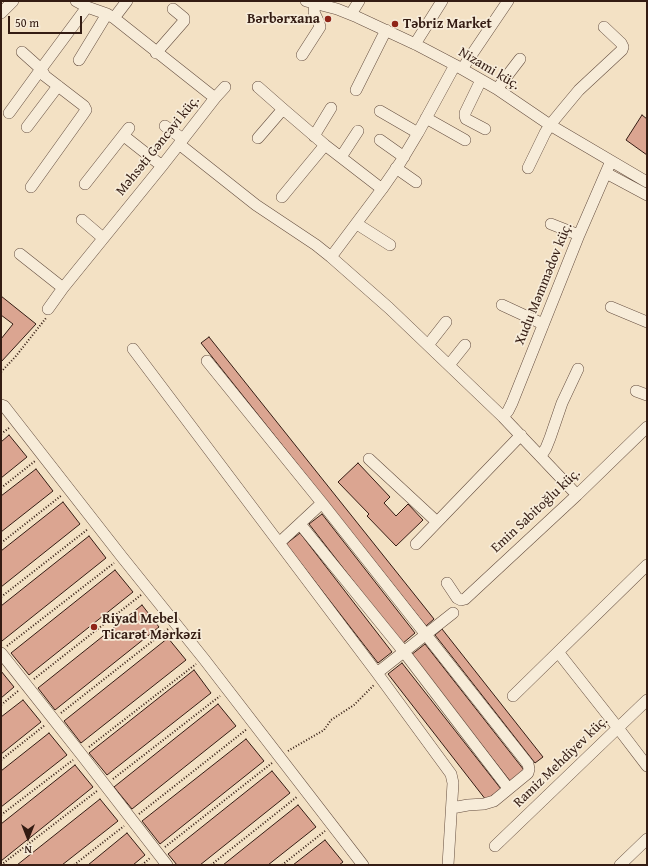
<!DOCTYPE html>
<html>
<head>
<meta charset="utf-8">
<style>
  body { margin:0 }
  #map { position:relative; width:648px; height:866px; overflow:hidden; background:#f3e1c4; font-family:"Gentium Book Plus",serif }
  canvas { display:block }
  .frame { position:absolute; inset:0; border:2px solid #341c13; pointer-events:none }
  .north { position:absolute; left:8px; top:818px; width:40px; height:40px; -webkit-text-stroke:3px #f7ecd9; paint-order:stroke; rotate:180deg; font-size:11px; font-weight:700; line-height:16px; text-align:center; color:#341c13 }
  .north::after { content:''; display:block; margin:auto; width:14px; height:18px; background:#341c13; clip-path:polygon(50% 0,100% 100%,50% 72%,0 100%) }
  .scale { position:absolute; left:8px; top:16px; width:74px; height:18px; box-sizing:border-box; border:2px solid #341c13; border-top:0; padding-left:5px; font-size:12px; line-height:14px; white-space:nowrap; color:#341c13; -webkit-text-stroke:3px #f7ecd9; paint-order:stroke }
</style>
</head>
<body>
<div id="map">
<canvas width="648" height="866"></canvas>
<div class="frame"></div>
<div class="north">N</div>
<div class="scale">50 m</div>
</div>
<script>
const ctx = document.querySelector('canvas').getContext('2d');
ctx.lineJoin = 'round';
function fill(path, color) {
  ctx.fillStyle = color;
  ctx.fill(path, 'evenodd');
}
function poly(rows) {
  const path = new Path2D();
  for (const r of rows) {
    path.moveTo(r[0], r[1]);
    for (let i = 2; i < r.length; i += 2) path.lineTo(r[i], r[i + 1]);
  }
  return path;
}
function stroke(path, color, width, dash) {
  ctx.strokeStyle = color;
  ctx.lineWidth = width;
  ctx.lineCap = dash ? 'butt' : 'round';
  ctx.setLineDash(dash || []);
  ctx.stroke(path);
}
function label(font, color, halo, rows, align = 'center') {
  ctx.font = font + ' "Gentium Book Plus",serif';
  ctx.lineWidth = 3.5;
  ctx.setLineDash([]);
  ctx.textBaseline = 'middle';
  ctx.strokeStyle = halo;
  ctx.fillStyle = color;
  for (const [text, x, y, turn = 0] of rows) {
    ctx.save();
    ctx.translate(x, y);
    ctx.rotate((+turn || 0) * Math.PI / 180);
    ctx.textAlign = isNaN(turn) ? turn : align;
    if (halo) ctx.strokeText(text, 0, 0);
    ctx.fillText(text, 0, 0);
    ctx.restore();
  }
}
const building = poly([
  [642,115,647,119,647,155,626,140,642,115],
  [1,296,36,324,1,362,1,339,13,324,1,315,1,296],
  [209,337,434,619,426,626,201,343,209,337],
  [9,435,27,457,1,478,1,442,9,435],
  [358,463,390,497,384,503,396,516,408,504,423,520,396,546,367,516,369,514,338,482,358,463],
  [36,469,53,491,1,532,1,496,36,469],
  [63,502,80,524,1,587,1,551,63,502],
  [322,514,415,633,402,644,309,524,322,514],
  [300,533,392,652,378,663,286,544,300,533],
  [89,536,106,558,2,641,1,639,1,606,89,536],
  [115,570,133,592,29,675,11,653,115,570],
  [142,605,159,627,55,710,38,688,142,605],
  [442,629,543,757,535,763,435,635,442,629],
  [168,638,186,660,81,743,64,721,168,638],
  [425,644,524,770,510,781,411,655,425,644],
  [402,663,501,789,486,800,388,674,402,663],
  [194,670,211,693,107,775,89,753,194,670],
  [1,671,14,687,1,698,1,671],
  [23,700,41,722,1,754,1,717,23,700],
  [218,704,236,726,132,809,114,787,218,704],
  [49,733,67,755,1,807,1,771,49,733],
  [246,739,264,761,160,844,142,821,246,739],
  [75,765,93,787,1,861,1,824,75,765],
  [272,771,290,793,200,865,177,865,168,854,272,771],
  [100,799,118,821,62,865,17,865,100,799],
  [298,805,316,827,268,865,223,865,298,805],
  [127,833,145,855,133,865,88,865,127,833],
  [325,840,343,862,339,865,293,865,325,840]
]);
fill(building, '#dba591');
stroke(building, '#341c13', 1);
const minor = poly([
  [306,1,337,9,357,17,415,44,455,65,497,89,550,125,647,182],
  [1,13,13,1],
  [351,14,359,1],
  [114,18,127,1],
  [415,44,442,1],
  [156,53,184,21,184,18,173,9],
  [302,55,320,27,319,23,314,12,315,3],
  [79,60,107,14],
  [462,69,508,1],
  [481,80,465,113,465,116,466,119,485,129],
  [258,87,283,109,325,145,382,189],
  [497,89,520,59],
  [356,90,386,30],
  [215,98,225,87],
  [380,111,418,133],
  [9,113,41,69,22,52],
  [426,118,465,140],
  [165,126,183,139],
  [27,127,58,86],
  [124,136,162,166],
  [314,136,331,108],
  [258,138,283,109],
  [380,140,404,157],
  [179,144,256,205,316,245,331,257,389,308,503,417,577,495],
  [341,157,358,131],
  [396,168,416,182],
  [528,168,545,133,550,125,564,108,579,90,622,50,623,47,621,43,604,27],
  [606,173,647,195],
  [85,184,129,128],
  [31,187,84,113,86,110,84,106,45,76,41,69,87,7],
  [282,197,325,145],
  [82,220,103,238],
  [357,224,390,245],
  [551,224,579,235],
  [20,254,63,288],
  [331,257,382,189,400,163,418,133,455,65],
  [502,305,543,324],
  [611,307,647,322],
  [48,309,63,288,162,166,215,98,114,18,107,14,87,7,76,1],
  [428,345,446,322],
  [133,349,377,673,451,774,453,783,448,865],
  [207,361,322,503,528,764,529,769,528,773,494,801,484,804,468,805,452,808],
  [449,365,465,345],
  [636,391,647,395],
  [1,405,4,406,122,557,204,659,363,865],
  [503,417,508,411,512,403,579,235,611,161],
  [541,456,546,448,550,438,562,403,578,369],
  [369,459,437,522],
  [300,524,404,652,508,788],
  [279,543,322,503],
  [416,544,521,435],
  [447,583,457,598,461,600,465,599,577,495,647,427],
  [558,652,618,728,647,766],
  [1,653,81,754,167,865],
  [377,673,453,613],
  [513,696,647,565],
  [495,846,647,700],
  [620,865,647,839]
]);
stroke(minor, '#644d3f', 12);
stroke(poly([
  [1,372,16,356,46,318],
  [1,434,9,428],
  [1,488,35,461],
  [1,543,62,495],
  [1,597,88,529],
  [7,646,114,563],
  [34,679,141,595],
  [1,705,18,691],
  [61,713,168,629],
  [89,747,196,664],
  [288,751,324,730,331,720,354,705,374,685],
  [1,760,45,725],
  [113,779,220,696],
  [139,814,247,729],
  [1,815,73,760],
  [165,847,272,763],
  [1,865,97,791],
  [74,865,124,826],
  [142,865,150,858],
  [211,865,298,796],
  [282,865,325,831]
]), '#341c13', 2, [1, 2]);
stroke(minor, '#f7ecd9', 11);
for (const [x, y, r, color] of [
  [328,19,4,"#8f2418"],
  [395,24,4,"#8f2418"],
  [94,627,4,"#8f2418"]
]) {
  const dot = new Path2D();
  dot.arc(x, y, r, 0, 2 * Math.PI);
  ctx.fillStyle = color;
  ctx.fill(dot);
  stroke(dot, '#f7ecd9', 1.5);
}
label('bold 14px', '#341c13', '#f7ecd9', [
  ["Bərbərxana",320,19,"right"],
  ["Təbriz Market",403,24],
  ["Riyad Mebel",102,619],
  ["Ticarət Mərkəzi",102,635]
], 'left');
label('14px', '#341c13', '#f7ecd9', [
  ["Nizami küç.",489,69,31],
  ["Məhsəti Gəncəvi küç.",158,146,-51],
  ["Xudu Məmmədov küç.",544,284,-68],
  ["Emin Sabitoğlu küç.",536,511,-43],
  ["Ramiz Mehdiyev küç.",561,762,-44]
]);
</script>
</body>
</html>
